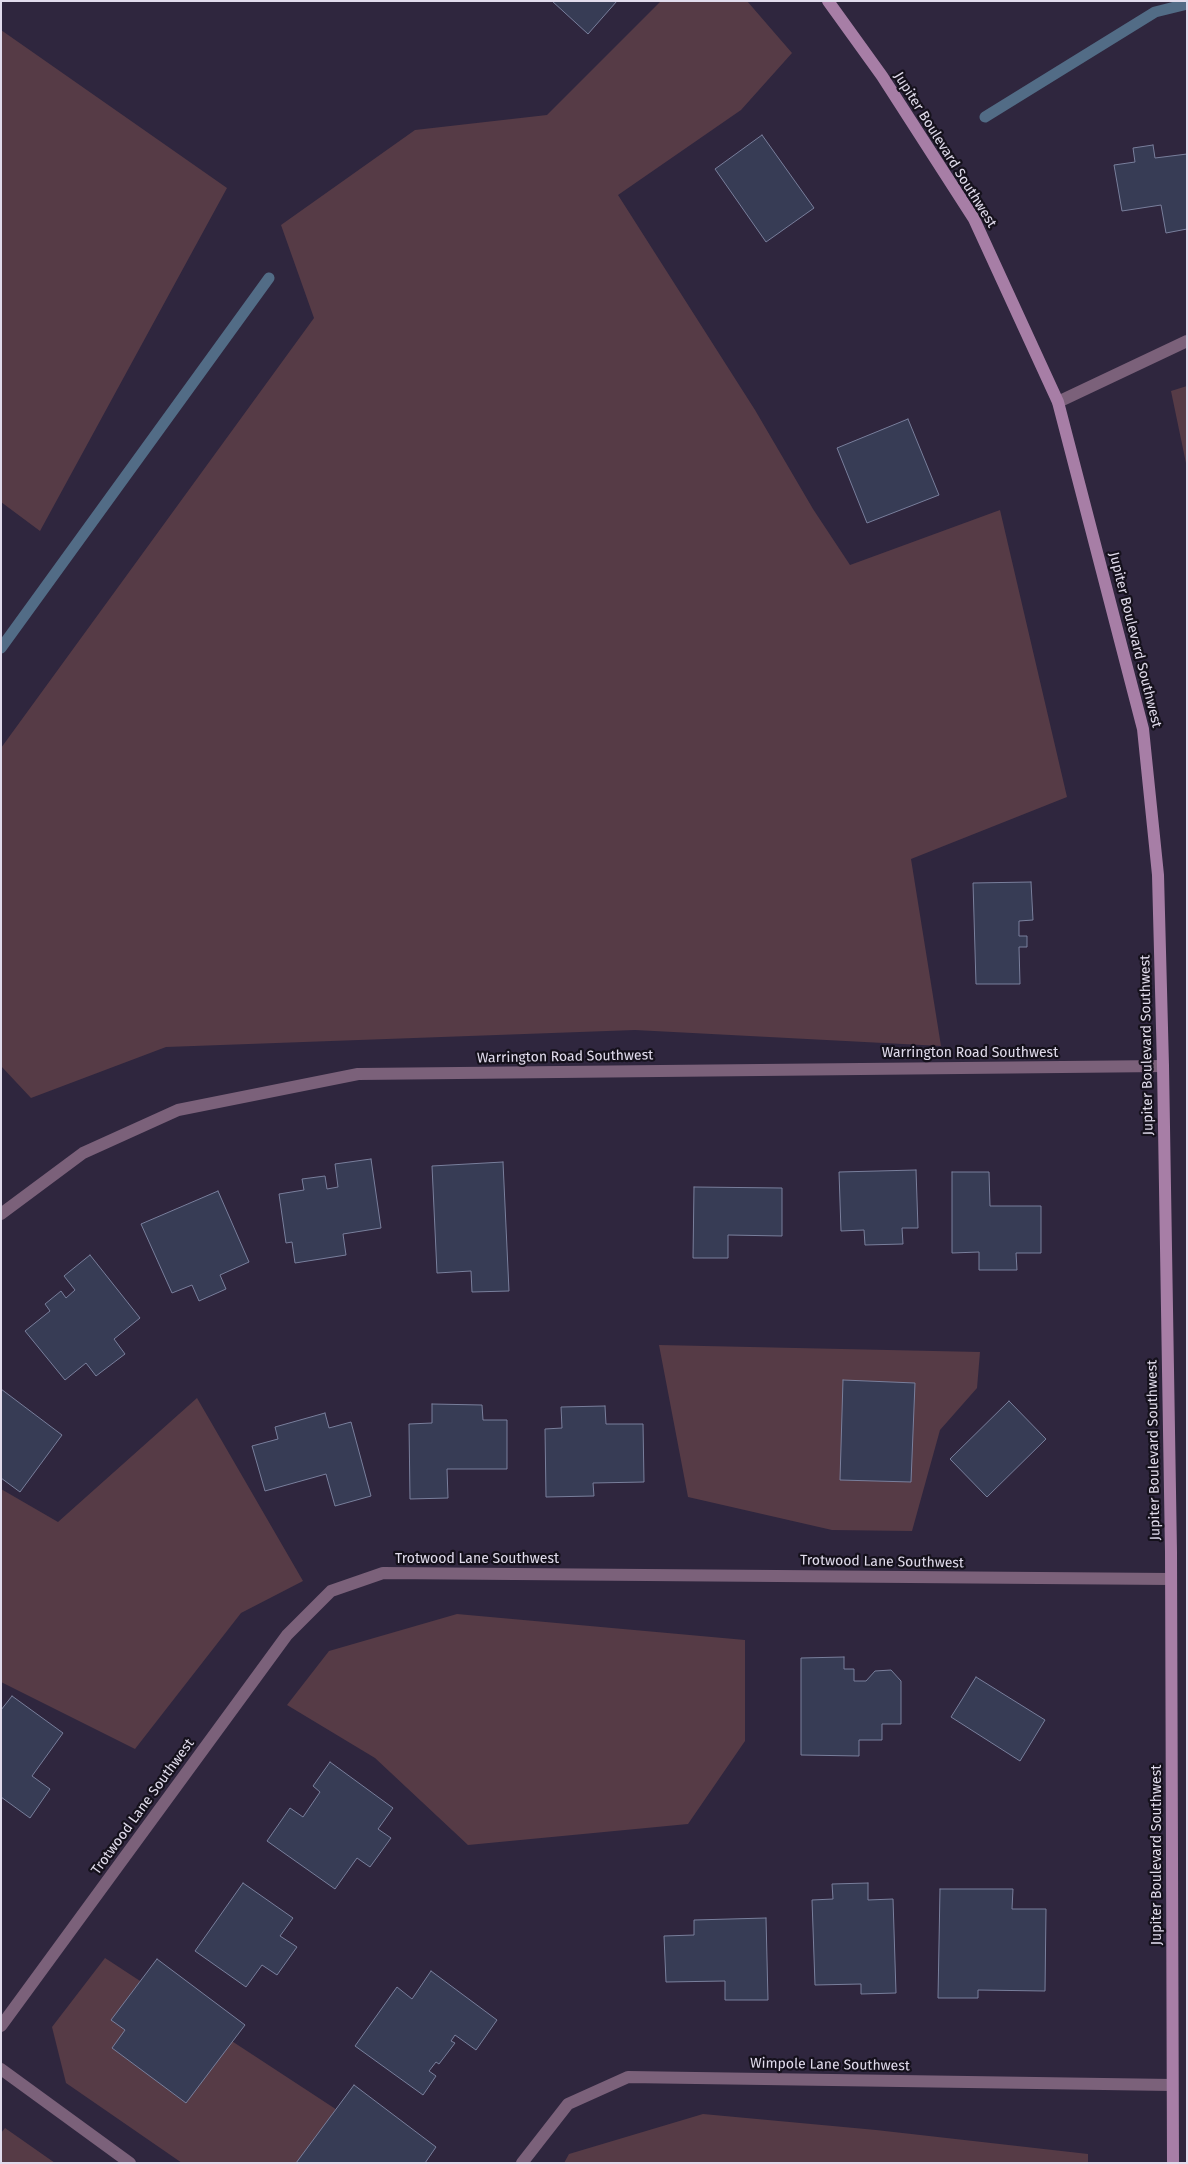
<!DOCTYPE html>
<html>
<head>
<meta charset="utf-8">
<style>
  body { margin:0 }
  #map { position:relative; width:1188px; height:2164px; overflow:hidden; background:#2f263e; font-family:"Fira Sans",sans-serif }
  canvas { display:block }
  .frame { position:absolute; inset:0; border:2px solid #e1dcec; pointer-events:none }
</style>
</head>
<body>
<div id="map">
<canvas width="1188" height="2164"></canvas>
<div class="frame"></div>
</div>
<script>
const ctx = document.querySelector('canvas').getContext('2d');
ctx.lineJoin = 'round';
function fill(path, color) {
  ctx.fillStyle = color;
  ctx.fill(path, 'evenodd');
}
function poly(rows) {
  const path = new Path2D();
  for (const r of rows) {
    path.moveTo(r[0], r[1]);
    for (let i = 2; i < r.length; i += 2) path.lineTo(r[i], r[i + 1]);
  }
  return path;
}
function stroke(path, color, width, dash) {
  ctx.strokeStyle = color;
  ctx.lineWidth = width;
  ctx.lineCap = dash ? 'butt' : 'round';
  ctx.setLineDash(dash || []);
  ctx.stroke(path);
}
function label(font, color, halo, rows, align = 'center') {
  ctx.font = font + ' "Fira Sans",sans-serif';
  ctx.lineWidth = 4.5;
  ctx.setLineDash([]);
  ctx.textBaseline = 'middle';
  ctx.strokeStyle = halo;
  ctx.fillStyle = color;
  for (const [text, x, y, turn = 0] of rows) {
    ctx.save();
    ctx.translate(x, y);
    ctx.rotate((+turn || 0) * Math.PI / 180);
    ctx.textAlign = isNaN(turn) ? turn : align;
    if (halo) ctx.strokeText(text, 0, 0);
    ctx.fillText(text, 0, 0);
    ctx.restore();
  }
}
fill(poly([
  [661,1,747,1,792,53,741,110,618,195,755,410,813,509,850,565,1000,510,1067,797,911,859,941,1046,635,1030,166,1047,31,1098,1,1066,1,748,314,318,281,225,415,130,547,115],
  [1,30,227,188,40,531,1,502],
  [1187,386,1187,468,1171,391],
  [659,1345,980,1352,977,1388,940,1430,912,1531,832,1530,688,1497],
  [197,1398,303,1581,241,1613,135,1749,1,1682,1,1489,58,1522],
  [457,1614,745,1640,745,1741,688,1824,468,1845,375,1758,287,1705,329,1651],
  [105,1958,418,2163,182,2163,66,2083,52,2027],
  [703,2114,876,2130,1088,2154,1088,2163,564,2163,569,2154],
  [5,2128,55,2163,1,2163,1,2133]
]), '#563b46');
stroke(poly([
  [985,117,1155,12,1187,4],
  [1,648,269,278]
]), '#526c86', 11);
const building = poly([
  [552,1,617,1,588,34,552,1],
  [762,135,814,208,766,242,715,169,762,135],
  [1153,145,1155,158,1187,154,1187,229,1166,233,1161,205,1122,211,1114,165,1135,162,1133,148,1153,145],
  [908,419,939,495,867,523,837,448,908,419],
  [1031,882,1033,920,1019,921,1019,936,1027,936,1027,947,1019,947,1020,984,976,984,973,883,1031,882],
  [371,1159,381,1228,343,1234,346,1255,295,1263,292,1242,286,1243,279,1194,304,1190,302,1179,325,1176,327,1189,338,1187,335,1164,371,1159],
  [503,1162,509,1291,472,1292,471,1271,437,1273,432,1166,503,1162],
  [916,1170,918,1228,902,1228,903,1244,865,1245,864,1230,841,1231,839,1172,916,1170],
  [952,1172,989,1172,990,1206,1041,1206,1041,1253,1016,1253,1017,1270,979,1270,979,1252,952,1253,952,1172],
  [694,1187,782,1188,782,1236,728,1235,728,1258,693,1258,694,1187],
  [218,1191,249,1262,220,1275,226,1289,199,1301,192,1285,172,1293,141,1224,218,1191],
  [90,1255,140,1318,114,1339,125,1354,96,1376,86,1363,65,1380,25,1331,50,1311,45,1304,61,1291,66,1298,75,1290,64,1276,90,1255],
  [843,1380,915,1383,911,1482,840,1480,843,1380],
  [1,1389,62,1435,20,1492,1,1478,1,1389],
  [1009,1401,1046,1439,987,1497,950,1459,1009,1401],
  [432,1404,482,1405,483,1420,507,1420,507,1469,447,1469,448,1498,410,1499,409,1424,432,1423,432,1404],
  [605,1406,606,1424,643,1424,644,1482,593,1483,594,1496,546,1497,545,1429,562,1428,561,1407,605,1406],
  [325,1413,329,1428,351,1422,371,1496,335,1506,326,1474,265,1491,252,1446,278,1439,275,1427,325,1413],
  [844,1657,844,1669,854,1669,854,1681,866,1681,875,1671,891,1670,901,1681,901,1724,882,1724,882,1740,859,1740,859,1756,801,1755,801,1658,844,1657],
  [976,1677,1045,1720,1020,1761,951,1717,976,1677],
  [12,1696,63,1733,32,1776,50,1789,30,1818,1,1797,1,1710,12,1696],
  [330,1762,393,1808,378,1829,391,1838,370,1867,357,1858,335,1889,267,1841,290,1808,303,1817,320,1792,313,1786,330,1762],
  [243,1883,293,1918,280,1936,297,1947,277,1975,262,1965,246,1987,195,1951,243,1883],
  [868,1883,868,1900,893,1899,896,1993,861,1994,861,1984,815,1985,812,1900,833,1899,832,1884,868,1883],
  [940,1889,1013,1889,1012,1909,1046,1909,1045,1991,978,1990,978,1998,938,1998,940,1889],
  [766,1918,768,2000,725,2000,725,1981,666,1982,664,1936,694,1935,694,1920,766,1918],
  [157,1959,245,2025,186,2103,112,2048,125,2030,111,2020,157,1959],
  [431,1971,497,2020,476,2050,455,2035,451,2041,455,2043,439,2064,436,2062,429,2071,436,2076,423,2095,355,2046,397,1987,412,1999,431,1971],
  [354,2085,436,2147,425,2163,296,2163,354,2085]
]);
fill(building, '#373c55');
stroke(building, '#797f9c', 1);
stroke(poly([
  [1058,402,1187,341],
  [1,1214,83,1153,178,1110,358,1074,1163,1066],
  [1,2026,287,1635,331,1591,383,1573,1171,1579],
  [1,2069,130,2163],
  [522,2163,568,2104,628,2077,1172,2085]
]), '#7b617a', 12);
stroke(poly([
  [828,1,882,76,974,219,1058,402,1143,729,1158,875,1163,1066,1171,1552,1173,2163]
]), '#a77ea6', 12);
label('14px', '#e1dcec', '#15111c', [
  ["Jupiter Boulevard Southwest",945,150,58],
  ["Jupiter Boulevard Southwest",1135,640,76],
  ["Jupiter Boulevard Southwest",1147,1045,-91],
  ["Warrington Road Southwest",970,1053],
  ["Warrington Road Southwest",565,1057,-1],
  ["Jupiter Boulevard Southwest",1154,1450,-91],
  ["Trotwood Lane Southwest",477,1559],
  ["Trotwood Lane Southwest",882,1562,1],
  ["Trotwood Lane Southwest",143,1807,-54],
  ["Jupiter Boulevard Southwest",1157,1855,-90],
  ["Wimpole Lane Southwest",830,2065,1]
]);
</script>
</body>
</html>
